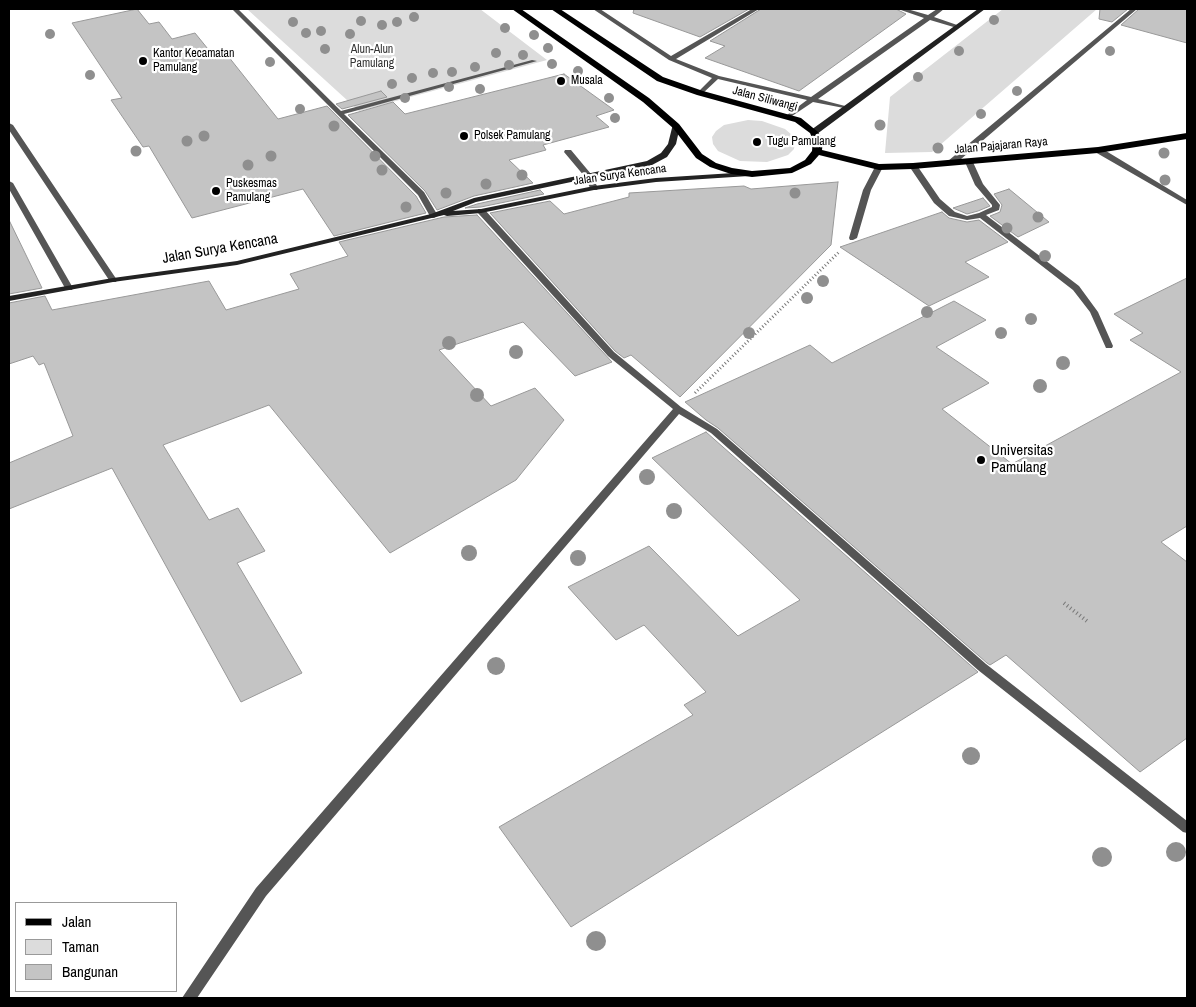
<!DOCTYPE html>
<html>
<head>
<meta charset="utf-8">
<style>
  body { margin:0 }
  #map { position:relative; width:1196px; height:1007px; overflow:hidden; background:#fff; font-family:"Archivo Narrow",sans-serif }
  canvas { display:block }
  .frame { position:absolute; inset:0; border:10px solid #000; pointer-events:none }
  .legend { position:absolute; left:15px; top:902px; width:162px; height:90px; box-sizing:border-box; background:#fff; border:1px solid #999; margin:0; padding:6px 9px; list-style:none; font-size:15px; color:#000 }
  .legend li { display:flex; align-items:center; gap:10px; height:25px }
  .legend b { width:25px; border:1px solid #999 }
</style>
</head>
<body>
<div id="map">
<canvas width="1196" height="1007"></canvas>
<div class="frame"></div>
<ul class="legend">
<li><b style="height:6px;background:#000"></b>Jalan</li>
<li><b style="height:14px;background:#dcdcdc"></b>Taman</li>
<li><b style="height:14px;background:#c4c4c4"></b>Bangunan</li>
</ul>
</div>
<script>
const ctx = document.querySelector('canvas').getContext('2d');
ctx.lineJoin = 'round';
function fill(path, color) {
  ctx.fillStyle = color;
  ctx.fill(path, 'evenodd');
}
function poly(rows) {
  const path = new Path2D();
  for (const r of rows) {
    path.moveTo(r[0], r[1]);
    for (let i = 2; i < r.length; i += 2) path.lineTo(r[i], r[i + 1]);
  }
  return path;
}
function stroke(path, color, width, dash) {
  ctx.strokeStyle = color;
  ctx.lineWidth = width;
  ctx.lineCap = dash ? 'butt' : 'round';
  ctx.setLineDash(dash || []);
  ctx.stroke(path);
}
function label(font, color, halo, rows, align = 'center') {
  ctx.font = font + ' "Archivo Narrow",sans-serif';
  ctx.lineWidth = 4.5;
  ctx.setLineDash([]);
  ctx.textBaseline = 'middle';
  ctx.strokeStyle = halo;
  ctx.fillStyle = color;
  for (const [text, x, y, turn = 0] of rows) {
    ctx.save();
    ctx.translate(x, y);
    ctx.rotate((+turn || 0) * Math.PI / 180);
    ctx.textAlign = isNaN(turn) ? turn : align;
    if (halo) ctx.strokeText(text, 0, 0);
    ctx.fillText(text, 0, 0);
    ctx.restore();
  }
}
fill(poly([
  [247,9,480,9,547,60,359,111],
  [1003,9,1097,9,932,152,885,153,890,97],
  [748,120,762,121,785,129,792,135,795,142,794,149,788,155,767,162,740,161,718,151,713,144,712,137,716,131,724,125]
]), '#dcdcdc');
const building = poly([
  [137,9,149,24,159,22,172,39,195,33,212,54,224,51,278,119,327,106,416,196,426,213,334,236,303,189,192,218,149,146,143,147,111,100,122,98,72,23,137,9],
  [634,9,749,9,700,37,633,13,634,9],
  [761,9,896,9,906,14,799,91,705,58,725,46,710,41,761,9],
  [1100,9,1128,9,1112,22,1099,19,1100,9],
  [1139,9,1187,9,1187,43,1121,25,1139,9],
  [564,74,614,110,596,116,609,127,543,145,546,150,509,160,533,183,474,196,437,210,425,191,348,115,393,102,405,114,564,74],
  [381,91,387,97,342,109,336,104,381,91],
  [838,182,831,245,680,397,631,355,624,358,615,351,490,213,550,201,564,214,629,197,629,193,744,186,751,189,838,182],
  [1009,189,1049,222,1018,237,990,216,1000,212,1002,205,994,194,1009,189],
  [540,190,544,194,481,207,465,208,477,204,540,190],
  [983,198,990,206,978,211,967,214,953,208,983,198],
  [942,212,949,218,967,222,979,220,1008,242,965,262,989,277,929,306,840,247,942,212],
  [477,215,612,362,575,376,523,322,439,350,491,406,535,388,564,420,516,480,390,553,269,405,163,445,209,520,238,508,265,551,237,563,302,673,241,702,112,468,9,509,9,463,73,436,44,363,39,365,33,356,9,364,9,303,45,296,52,310,209,281,226,310,299,289,290,274,348,256,339,242,444,217,477,215],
  [9,220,42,288,9,294,9,220],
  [1187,278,1187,526,1161,542,1187,562,1187,738,1140,772,1006,655,990,665,987,663,718,428,706,420,685,402,810,345,832,363,954,301,986,320,936,347,989,383,942,409,1012,464,1181,372,1130,340,1143,333,1114,314,1187,278],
  [706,432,978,672,571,927,499,827,693,715,684,705,706,692,644,625,616,640,568,587,649,546,738,636,800,600,652,458,706,432]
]);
fill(building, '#c4c4c4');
stroke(building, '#999', 1);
stroke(poly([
  [695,393,839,252]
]), '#777', 3, [1, 2.5]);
stroke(poly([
  [1064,603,1088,622]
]), '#777', 4, [1, 3]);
fill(poly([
  [232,9,238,9,341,111,532,60,537,61,344,114,424,192,438,216,434,218,431,218,418,195,232,9],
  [593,9,600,9,671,56,752,9,759,9,676,59,719,76,811,97,924,18,898,9,907,9,928,15,937,9,944,9,934,17,960,26,957,28,930,20,818,99,849,107,849,109,813,102,789,118,785,116,787,115,807,100,718,79,702,94,698,94,698,92,712,78,669,60,593,9],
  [565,150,571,150,591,174,598,188,597,190,591,190,585,177,564,152,565,150],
  [966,160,972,160,983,184,1000,205,999,210,986,215,1079,286,1098,312,1113,346,1112,348,1106,348,1090,312,1073,290,980,218,967,220,949,216,934,203,909,166,910,164,916,164,940,199,955,212,967,216,979,213,992,207,992,205,975,185,965,162,966,160],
  [876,165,879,165,883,167,871,190,857,238,853,240,850,240,849,238,863,190,876,165]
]), '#555');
fill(poly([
  [1131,9,1137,9,954,165,948,165,948,161,1131,9],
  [9,123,13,125,117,280,116,282,110,282,109,280,9,130,9,123],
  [1095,148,1101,148,1187,200,1187,205,1095,152,1095,148],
  [9,181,13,183,73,288,72,290,66,290,65,288,9,189,9,181],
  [478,209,484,209,614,352,681,407,717,429,986,664,1187,821,1187,833,1183,832,978,670,711,433,679,414,266,896,197,998,182,998,256,888,673,409,608,356,478,213,478,209]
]), '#555');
fill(poly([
  [978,9,985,9,817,134,811,134,811,130,978,9],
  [673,124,680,126,676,144,667,157,652,165,476,202,453,211,481,209,594,186,656,178,749,172,753,174,749,176,656,182,594,190,481,213,447,216,444,215,237,265,113,282,9,301,9,296,113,278,237,261,431,214,474,198,647,161,661,153,668,144,673,124]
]), '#222');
fill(poly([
  [512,9,521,9,649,98,679,124,702,154,716,163,732,168,752,171,790,168,805,160,812,151,813,140,810,133,795,122,697,95,657,81,551,9,560,9,663,77,703,91,801,118,818,132,823,140,822,150,879,164,913,163,1098,147,1187,133,1187,139,1098,153,913,169,879,170,819,155,811,164,792,173,752,177,731,174,710,167,696,158,673,128,643,102,512,9]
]), '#000');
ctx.fillStyle = '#8f8f8f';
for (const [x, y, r] of [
  [414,17,5],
  [994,20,5],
  [361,21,5],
  [293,22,5],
  [397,22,5],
  [382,25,5],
  [505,28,5],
  [321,31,5],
  [306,33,5],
  [50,34,5],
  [350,34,5],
  [534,35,5],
  [548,48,5],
  [325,49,5],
  [959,51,5],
  [1110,51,5],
  [496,53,5],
  [523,55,5],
  [270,62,5],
  [552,64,5],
  [509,65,5],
  [475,67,5],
  [578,71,5],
  [452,72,5],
  [433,73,5],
  [90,75,5],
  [918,77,5],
  [412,78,5],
  [392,84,5],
  [449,87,5],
  [480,89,5],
  [1017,91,5],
  [405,98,5],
  [609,98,5],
  [300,109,5],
  [981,114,5],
  [615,118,5],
  [880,125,5.5],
  [334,126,5.5],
  [204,136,5.5],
  [187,141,5.5],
  [938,148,5.5],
  [136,151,5.5],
  [1164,153,5.5],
  [271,156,5.5],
  [375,156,5.5],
  [248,165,5.5],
  [382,170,5.5],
  [522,175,5.5],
  [1165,180,5.5],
  [486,184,5.5],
  [446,193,5.5],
  [795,193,5.5],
  [406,207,5.5],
  [1038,217,5.5],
  [1007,228,5.5],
  [1045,256,6],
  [823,281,6],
  [807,298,6],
  [927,312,6],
  [1031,319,6],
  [749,333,6],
  [1001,333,6],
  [449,343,7],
  [516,352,7],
  [1063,363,7],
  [1040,386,7],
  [477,395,7],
  [647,477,8],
  [674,511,8],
  [469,553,8],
  [578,558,8],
  [496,666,9],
  [971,756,9],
  [1176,852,10],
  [1102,857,10],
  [596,941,10]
]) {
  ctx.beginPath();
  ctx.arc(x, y, r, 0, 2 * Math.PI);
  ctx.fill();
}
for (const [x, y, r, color] of [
  [143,61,5,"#000"],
  [561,81,5,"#000"],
  [464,136,5,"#000"],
  [757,142,5,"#000"],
  [216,191,5,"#000"],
  [981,460,5,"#000"]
]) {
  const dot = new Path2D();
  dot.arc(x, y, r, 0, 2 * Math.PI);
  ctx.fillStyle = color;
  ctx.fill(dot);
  stroke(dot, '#fff', 2);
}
label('12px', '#333', '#fff', [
  ["Alun-Alun",372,50],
  ["Pamulang",372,64]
]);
label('12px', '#000', '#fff', [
  ["Kantor Kecamatan",153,54],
  ["Pamulang",153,68],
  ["Musala",571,81],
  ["Polsek Pamulang",474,136],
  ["Tugu Pamulang",767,142],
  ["Puskesmas",226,184],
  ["Pamulang",226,198]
], 'left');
label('12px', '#000', '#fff', [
  ["Jalan Siliwangi",765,99,15],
  ["Jalan Pajajaran Raya",1001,146,-5],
  ["Jalan Surya Kencana",620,175,-8]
]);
label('15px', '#000', '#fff', [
  ["Jalan Surya Kencana",220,249,-10]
]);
label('15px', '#000', '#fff', [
  ["Universitas",991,451],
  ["Pamulang",991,468]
], 'left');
</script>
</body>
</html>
